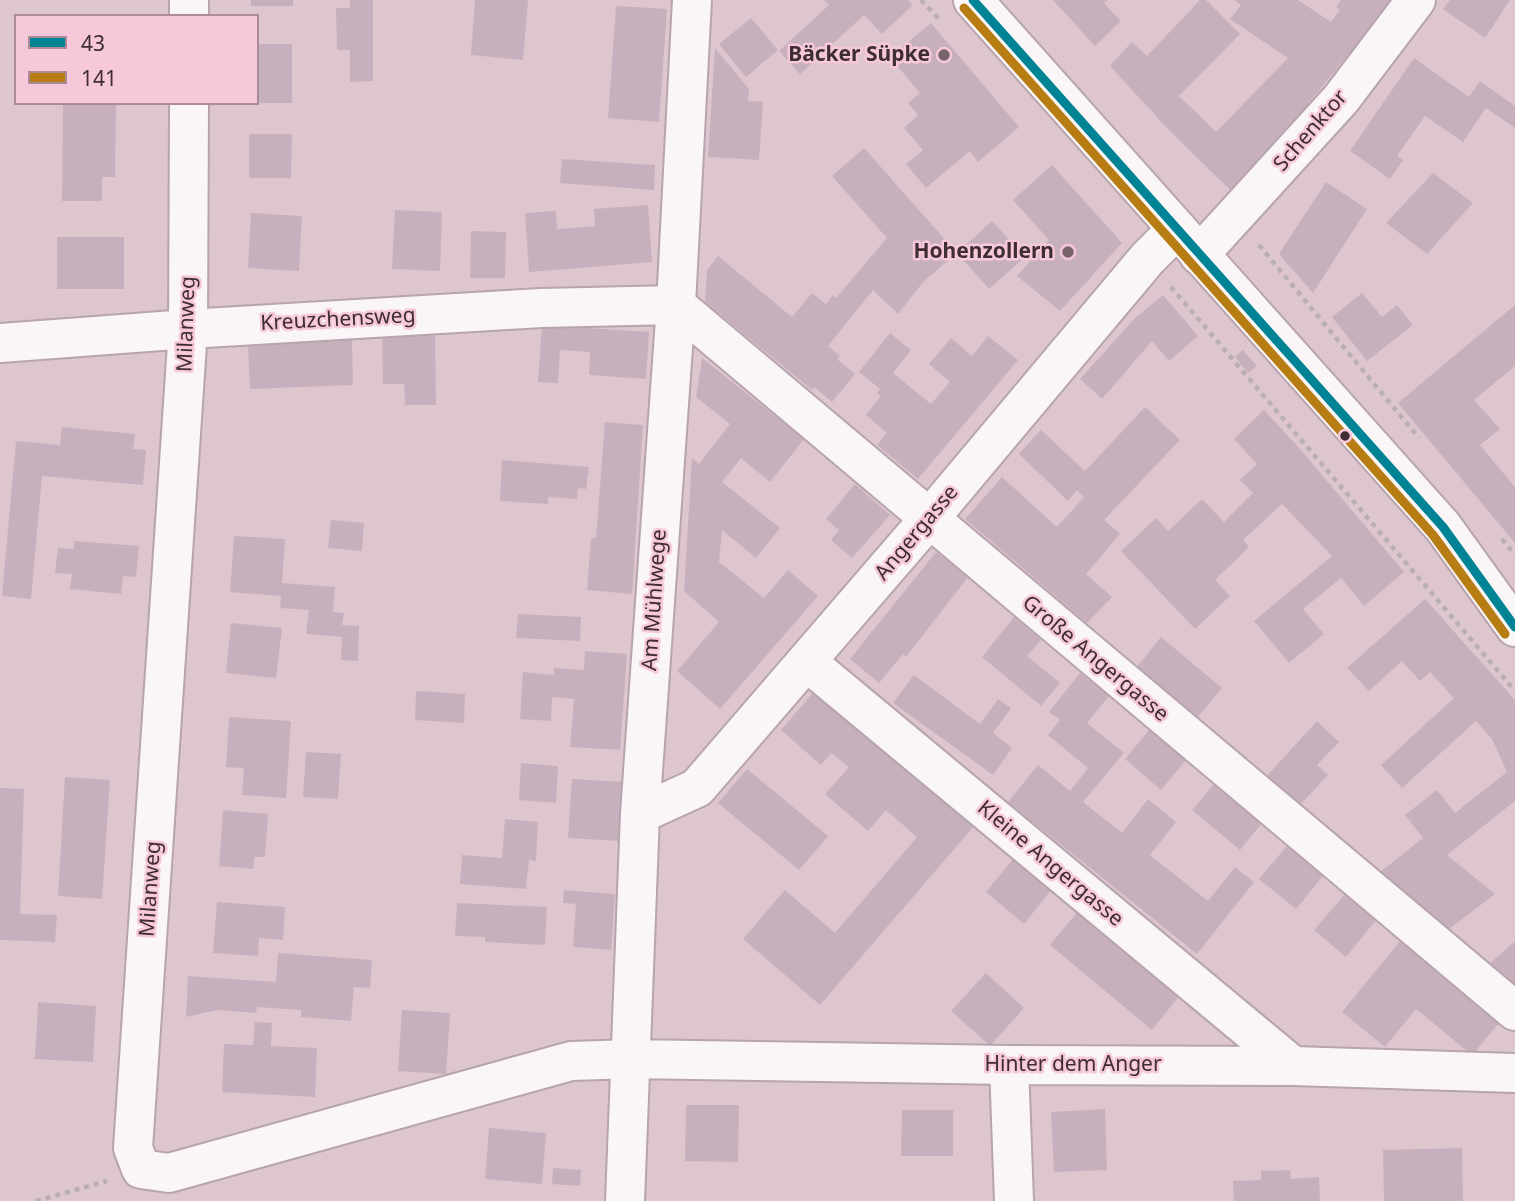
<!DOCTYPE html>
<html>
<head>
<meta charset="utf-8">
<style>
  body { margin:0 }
  #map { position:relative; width:1515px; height:1201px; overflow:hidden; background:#dec6cf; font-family:"Noto Sans",sans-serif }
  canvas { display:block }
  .legend { position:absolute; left:14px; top:14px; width:245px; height:91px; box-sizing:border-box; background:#f6c8da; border:2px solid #ad8a98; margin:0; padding:9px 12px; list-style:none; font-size:21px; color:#3f2d34 }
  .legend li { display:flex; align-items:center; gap:14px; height:35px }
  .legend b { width:35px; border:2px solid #ad8a98 }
</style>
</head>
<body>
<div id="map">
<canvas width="1515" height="1201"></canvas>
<ul class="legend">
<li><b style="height:9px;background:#008495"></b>43</li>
<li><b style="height:9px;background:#b77c12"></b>141</li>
</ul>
</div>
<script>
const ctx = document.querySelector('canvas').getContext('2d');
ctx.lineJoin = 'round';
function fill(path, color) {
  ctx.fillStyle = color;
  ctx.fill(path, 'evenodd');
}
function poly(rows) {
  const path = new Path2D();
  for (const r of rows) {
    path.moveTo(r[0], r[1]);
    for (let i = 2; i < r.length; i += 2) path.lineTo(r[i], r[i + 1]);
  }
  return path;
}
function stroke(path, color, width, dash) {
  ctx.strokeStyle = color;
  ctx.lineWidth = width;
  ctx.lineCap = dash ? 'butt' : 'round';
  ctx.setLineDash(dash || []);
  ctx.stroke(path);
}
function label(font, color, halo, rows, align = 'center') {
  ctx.font = font + ' "Noto Sans",sans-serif';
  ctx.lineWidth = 5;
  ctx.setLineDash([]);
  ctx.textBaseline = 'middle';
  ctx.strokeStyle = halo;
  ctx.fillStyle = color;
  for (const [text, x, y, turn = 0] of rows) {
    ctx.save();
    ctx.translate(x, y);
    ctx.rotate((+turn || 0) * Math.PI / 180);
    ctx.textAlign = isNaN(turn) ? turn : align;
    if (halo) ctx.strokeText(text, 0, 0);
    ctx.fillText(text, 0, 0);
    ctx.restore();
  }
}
fill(poly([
  [251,0,293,0,293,6,251,6],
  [350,0,373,0,373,81,350,82,350,50,337,50,336,8,350,8],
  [475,0,528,0,523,60,471,55],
  [824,0,908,0,913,5,882,34,864,15,800,74,779,51,829,5],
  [1053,0,1108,0,1104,3,1121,21,1095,46],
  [1200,0,1206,0,1240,34,1179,96,1216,132,1288,58,1230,19,1241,5,1234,0,1298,0,1331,22,1340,10,1336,7,1341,0,1393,0,1271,149,1230,190,1167,128,1110,66,1132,42,1147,56],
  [1450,0,1510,0,1485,38,1443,9],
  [616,6,667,9,659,122,608,118],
  [751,18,778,50,746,77,719,44],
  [931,23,1019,127,978,162,970,151,926,188,906,164,923,150,904,128,918,115,908,103,920,93,890,57],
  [257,44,292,44,292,103,257,103],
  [715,48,749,89,748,101,763,102,759,160,708,157],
  [1414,58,1469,97,1480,81,1515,106,1515,128,1486,108,1463,142,1425,116,1397,156,1403,160,1390,179,1350,151],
  [63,103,116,103,115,177,102,177,102,201,62,201],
  [249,134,292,134,291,178,249,178],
  [864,148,957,253,992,221,1025,257,989,289,957,253,924,281,898,314,873,290,828,346,840,356,837,359,855,374,832,402,814,387,812,390,705,302,707,270,718,256,792,317,812,293,826,304,833,295,836,298,887,238,832,176],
  [562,159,655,165,654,190,560,183],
  [1052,165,1122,243,1060,311,1017,276,1049,240,1013,200],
  [1433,173,1473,203,1427,254,1386,223],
  [1326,182,1367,209,1313,293,1279,254],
  [648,205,652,262,529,272,525,213,556,211,557,229,595,226,594,209],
  [395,210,442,212,440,271,392,269],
  [251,213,302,216,299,271,248,268],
  [471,231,506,232,505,278,470,278],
  [57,237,124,237,124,289,57,289],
  [1362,293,1382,317,1397,305,1413,325,1367,361,1332,317],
  [1163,295,1198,336,1169,361,1152,341,1102,399,1080,379,1134,319],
  [1515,305,1515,366,1474,400,1500,429,1480,445,1515,487,1515,543,1398,403],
  [542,325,649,332,646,379,589,375,590,352,560,350,558,383,538,382],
  [435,332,436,405,405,405,404,384,383,384,382,333],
  [890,333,911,350,893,373,931,404,950,382,929,364,951,338,972,356,988,336,1018,360,918,479,877,445,887,433,866,415,881,396,877,393,880,389,859,372],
  [352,340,353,385,250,389,248,344],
  [1243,350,1257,366,1248,373,1235,357],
  [702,358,804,439,770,482,741,458,722,482,780,528,756,558,722,530,719,562,764,598,788,570,818,596,720,709,677,671,719,622,684,591,692,458,699,464,730,424,696,397],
  [1145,407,1180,440,1104,520,1120,534,1086,574,1112,597,1087,623,965,519,1002,477,1057,527,1084,497,1077,490,1068,501,1019,454,1041,430,1085,471],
  [1264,410,1300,449,1404,572,1364,606,1341,578,1303,609,1324,634,1289,663,1254,621,1332,556,1282,504,1243,540,1249,547,1215,580,1230,596,1195,629,1121,551,1156,518,1168,531,1202,499,1224,522,1253,493,1240,480,1257,464,1234,439],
  [605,422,643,425,632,594,587,590,591,538,596,538],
  [62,427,135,434,133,449,146,450,143,485,42,476,31,599,2,596,16,441,60,445],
  [502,460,589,467,586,489,578,488,577,499,548,497,548,504,500,501],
  [855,484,890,515,852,558,831,540,839,530,826,519],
  [331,520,364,523,362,551,328,548],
  [234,536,285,539,282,583,335,587,333,612,344,613,342,625,359,626,358,661,341,660,342,637,306,634,309,610,280,608,281,596,230,592],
  [74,541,139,546,136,577,123,576,121,594,70,589,72,574,55,573,58,548,74,549],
  [936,552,968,577,906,657,903,654,879,683,850,659],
  [1425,599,1515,700,1515,801,1447,855,1495,894,1448,930,1379,873,1423,838,1405,815,1437,790,1455,813,1507,772,1492,739,1476,721,1402,788,1381,765,1454,698,1430,672,1420,681,1402,661,1369,691,1347,668],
  [518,614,581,617,580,641,516,638],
  [1014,617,1041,640,1027,656,1060,683,1041,706,982,657],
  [231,623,282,628,276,678,226,673],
  [1161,637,1222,688,1198,717,1137,667],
  [585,651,627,654,620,750,570,747,574,699,552,697,551,721,520,719,523,672,554,675,554,668,584,670],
  [1080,673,1109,696,1087,723,1124,753,1083,802,1122,833,1148,799,1176,822,1150,855,1208,901,1235,867,1254,882,1197,954,1008,802,1038,765,1070,791,1088,768,1048,735,1060,720,1049,712],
  [914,675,980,724,998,699,1011,708,993,733,1012,748,993,775,893,703],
  [816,689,974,826,820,1005,743,939,785,890,835,933,917,837,886,810,868,831,825,794,849,767,831,753,821,765,781,730],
  [416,691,465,694,464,723,415,720],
  [229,717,291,721,286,798,242,795,244,768,226,767],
  [1317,721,1339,742,1317,765,1328,775,1298,807,1266,777],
  [1150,729,1187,759,1161,790,1125,759],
  [306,752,341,754,338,799,303,797],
  [521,763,558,766,556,803,519,800],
  [747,769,828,836,799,870,718,803],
  [65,777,110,780,102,899,58,896],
  [572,779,623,782,619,841,568,838],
  [1214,784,1262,823,1240,850,1192,810],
  [0,788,24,789,20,914,57,915,55,942,0,940],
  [223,810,268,814,265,857,254,857,253,869,219,866],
  [505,819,538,822,536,861,529,860,526,889,460,884,462,855,502,858],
  [1287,846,1323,876,1296,909,1259,879],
  [1014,858,1052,889,1024,924,986,892],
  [564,890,615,894,611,950,573,947,576,904,563,903],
  [1345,894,1376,920,1346,957,1314,930],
  [217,902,285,907,283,940,259,938,258,956,213,953],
  [457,903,547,907,545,945,485,942,485,937,455,936],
  [1078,911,1180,995,1152,1030,1050,945],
  [1400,941,1500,1022,1472,1055,1416,1009,1385,1047,1342,1012],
  [1515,941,1515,985,1488,965],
  [278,953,372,960,370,988,354,987,351,1021,301,1017,301,1010,257,1007,256,1013,217,1010,186,1017,188,976,276,982],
  [986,973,1024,1008,990,1046,951,1011],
  [38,1002,96,1006,93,1062,35,1059],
  [402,1010,450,1013,446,1074,398,1071],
  [255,1022,272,1023,271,1046,317,1048,315,1097,222,1092,224,1044,253,1045],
  [686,1105,739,1105,738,1162,685,1161],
  [1105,1109,1107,1170,1054,1172,1051,1112],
  [902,1110,953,1110,953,1156,901,1156],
  [489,1128,546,1133,542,1184,485,1179],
  [1462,1148,1463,1201,1384,1201,1383,1150],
  [553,1168,581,1170,580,1186,552,1184],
  [1290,1170,1291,1179,1319,1177,1320,1201,1234,1201,1233,1181,1261,1180,1261,1171]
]), '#c7b0be');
const street = poly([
  [189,16,189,0],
  [189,103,188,329,133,1148,141,1169,169,1173,571,1061,632,1059,1009,1065,1293,1066,1515,1073],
  [1199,255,1341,99,1416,0],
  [0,343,188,329,541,308,676,305,1515,1011],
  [807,662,1293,1066],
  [640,814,697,788,929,519,1147,259,1176,230],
  [1009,1065,1014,1201],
  [625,1201,640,814,676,305,692,0]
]);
const secondary = poly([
  [973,0,1443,527,1515,627]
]);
stroke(street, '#b7a4ac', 42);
stroke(secondary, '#b7a4ac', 42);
stroke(poly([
  [921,0,939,19],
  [1259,245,1419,438],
  [1171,287,1515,691],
  [1502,539,1515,555],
  [36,1201,107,1181]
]), '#b8afb2', 4.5, [5, 5]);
stroke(street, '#faf6f8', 38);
stroke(secondary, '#faf6f8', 38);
stroke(poly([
  [973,0,1443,527,1515,627]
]), '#008495', 9);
stroke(poly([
  [964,8,1433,535,1505,634]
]), '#b77c12', 9);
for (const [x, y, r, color] of [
  [944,55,7,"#77636a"],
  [1068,252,7,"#77636a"],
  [1345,436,6,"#3f2d34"]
]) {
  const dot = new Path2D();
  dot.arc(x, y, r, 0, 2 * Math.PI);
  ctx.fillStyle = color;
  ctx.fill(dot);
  stroke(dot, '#f6c8da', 2.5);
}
label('bold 21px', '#3f2d34', '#f6c8da', [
  ["Bäcker Süpke",930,55],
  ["Hohenzollern",1054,252]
], 'right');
label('21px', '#3f2d34', '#f6c8da', [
  ["Schenktor",1311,131,-49],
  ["Kreuzchensweg",338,320,-3],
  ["Milanweg",187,324,-88],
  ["Angergasse",917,533,-50],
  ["Am Mühlwege",655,600,-86],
  ["Große Angergasse",1095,659,40],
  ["Kleine Angergasse",1050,864,40],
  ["Milanweg",151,889,-86],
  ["Hinter dem Anger",1073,1065]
]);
</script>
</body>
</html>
